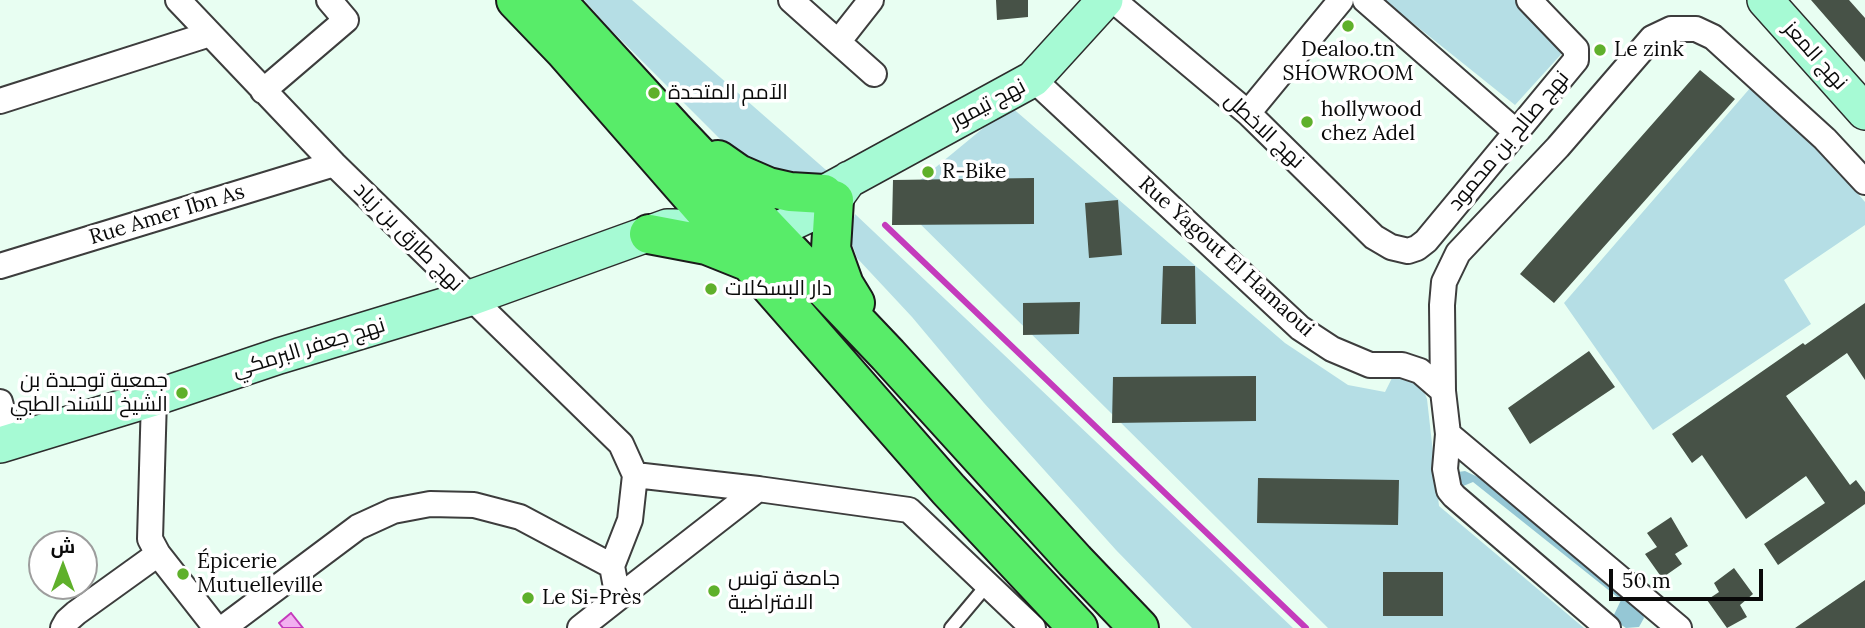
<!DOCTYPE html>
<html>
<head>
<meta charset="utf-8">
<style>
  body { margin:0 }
  #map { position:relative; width:1865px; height:628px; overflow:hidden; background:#e8fef2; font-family:Lora,Cairo,serif }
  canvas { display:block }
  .north { position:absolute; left:28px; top:530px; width:70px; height:70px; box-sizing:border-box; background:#fff; border:2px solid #9d9d9d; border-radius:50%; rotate:0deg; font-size:19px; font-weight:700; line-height:28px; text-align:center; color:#0a0a0a }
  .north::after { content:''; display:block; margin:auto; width:24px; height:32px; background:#5fb02b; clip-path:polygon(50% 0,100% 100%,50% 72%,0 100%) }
  .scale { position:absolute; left:1609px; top:569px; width:154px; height:32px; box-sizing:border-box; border:4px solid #0a0a0a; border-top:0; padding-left:9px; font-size:21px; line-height:24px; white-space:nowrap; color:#0a0a0a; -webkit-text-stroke:5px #fff; paint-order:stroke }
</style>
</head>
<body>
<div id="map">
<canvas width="1865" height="628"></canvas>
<div class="north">ش</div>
<div class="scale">50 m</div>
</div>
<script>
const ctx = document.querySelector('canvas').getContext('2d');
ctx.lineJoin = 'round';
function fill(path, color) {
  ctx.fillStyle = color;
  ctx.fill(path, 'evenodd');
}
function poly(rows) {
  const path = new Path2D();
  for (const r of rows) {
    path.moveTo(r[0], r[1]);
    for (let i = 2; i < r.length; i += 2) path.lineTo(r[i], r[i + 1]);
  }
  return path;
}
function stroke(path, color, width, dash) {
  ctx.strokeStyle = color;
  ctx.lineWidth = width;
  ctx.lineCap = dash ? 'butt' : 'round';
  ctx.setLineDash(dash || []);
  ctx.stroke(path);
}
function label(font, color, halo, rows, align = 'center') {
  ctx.font = font + ' Lora,Cairo,serif';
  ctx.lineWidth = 7;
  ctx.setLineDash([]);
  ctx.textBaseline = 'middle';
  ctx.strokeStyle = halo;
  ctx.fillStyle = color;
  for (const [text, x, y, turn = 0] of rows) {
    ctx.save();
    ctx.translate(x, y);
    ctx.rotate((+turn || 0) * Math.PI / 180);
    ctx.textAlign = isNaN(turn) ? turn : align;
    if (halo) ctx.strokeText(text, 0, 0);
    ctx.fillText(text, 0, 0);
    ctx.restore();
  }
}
fill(poly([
  [584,0,632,0,834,177,750,169,609,28],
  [1384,0,1516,0,1565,50,1515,105],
  [1751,87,1815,142,1865,202,1865,225,1784,280,1811,324,1653,430,1564,303],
  [1010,106,1285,343,1348,385,1385,392,1392,378,1405,376,1421,384,1427,399,1439,506,1584,628,1328,628,896,200],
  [855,214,1293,628,1192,628,1116,550,984,403,912,317,857,258,849,236]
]), '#b5dee5');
fill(poly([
  [1465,471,1480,478,1639,605,1644,618,1639,627,1626,628,1612,619,1621,600,1473,482,1456,489,1458,472]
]), '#95c7d5');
const water = poly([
  [291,613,303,628,283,628,279,623,291,613]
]);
fill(water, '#f2b0f0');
stroke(water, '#c43bbc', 2);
stroke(poly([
  [885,225,1306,628]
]), '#c43bbc', 6);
fill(poly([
  [996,0,1028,0,1028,17,997,20],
  [1811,0,1849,0,1865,18,1865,62],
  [1700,70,1735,99,1554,303,1520,274],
  [1034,178,1034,224,892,225,893,180],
  [1118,200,1122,255,1089,258,1085,203],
  [1163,266,1195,266,1196,324,1161,324],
  [1080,302,1079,334,1023,335,1023,303],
  [1865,303,1865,380,1847,353,1786,396,1850,485,1856,480,1865,492,1865,504,1778,565,1764,544,1825,503,1806,476,1746,519,1702,455,1692,463,1672,434,1803,343,1805,345],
  [1589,351,1615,387,1530,444,1508,408],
  [1256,376,1256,421,1112,423,1113,377],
  [1258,478,1399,480,1398,525,1257,523],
  [1671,517,1688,546,1675,554,1682,564,1662,578,1645,554,1657,547,1647,533],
  [1734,568,1753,594,1740,605,1747,617,1727,628,1707,600,1719,592,1714,583],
  [1383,572,1443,572,1443,616,1383,616],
  [1865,580,1865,628,1795,628]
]), '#475247');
const lane = poly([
  [951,628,987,585]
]);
const street = poly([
  [178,0,334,164,621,444,635,475],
  [791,0,838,42,871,0],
  [1113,0,1248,113,1374,237,1391,247,1408,251,1417,248,1426,241,1576,60,1576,49,1529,0],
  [1365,0,1515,131],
  [838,42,874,74],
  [1033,79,1300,328,1332,349,1370,365,1402,365,1420,371,1443,391],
  [263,91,346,20,329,0],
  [0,101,210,34],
  [1248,113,1341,0],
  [0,266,334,164],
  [154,398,150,539,158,554,216,628],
  [0,402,11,442],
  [1448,434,1679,628],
  [635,475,758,489,909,510,1033,628],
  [618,598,758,489],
  [63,628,67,621,76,613,158,554],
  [223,628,358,527,393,511,430,504,474,505,520,517,612,566],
  [580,628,618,598,612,566,630,520,635,475],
  [1608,628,1454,496,1449,490,1445,469,1448,434,1443,391,1442,305,1444,282,1458,253,1558,147,1652,38,1671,29,1696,29,1713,37,1825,139,1865,182]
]);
const secondary = poly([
  [1765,0,1865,112],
  [830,190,1033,79,1105,0],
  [745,235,772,232,812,213,834,200,849,179],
  [0,445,154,398,279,356,470,298,667,227,676,227]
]);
const highway = poly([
  [516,0,564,50,948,489,1078,628],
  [555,0,675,131,888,355,1075,561,1139,628],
  [718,160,738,174,768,187,790,192,824,194],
  [834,200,831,249,844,285,855,303],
  [649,234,707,245,747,261]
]);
stroke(lane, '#3d3d3d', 16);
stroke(street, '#3d3d3d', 28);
stroke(secondary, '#2c2c2c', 38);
stroke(highway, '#1b1b1b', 42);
stroke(lane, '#fff', 12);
stroke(street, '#fff', 24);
stroke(secondary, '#a6fad4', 35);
stroke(highway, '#58ec69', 38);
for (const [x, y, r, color] of [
  [1348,26,7,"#5fb02b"],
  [1600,50,7,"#5fb02b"],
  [654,93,7,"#5fb02b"],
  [1307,122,7,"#5fb02b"],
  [928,172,7,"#5fb02b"],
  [711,289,7,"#5fb02b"],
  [182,393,7,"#5fb02b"],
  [183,574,7,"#5fb02b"],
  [714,591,7,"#5fb02b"],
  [528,598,7,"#5fb02b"]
]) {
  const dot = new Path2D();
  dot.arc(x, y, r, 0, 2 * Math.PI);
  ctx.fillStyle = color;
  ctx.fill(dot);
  stroke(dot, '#fff', 2.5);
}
label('21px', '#0a0a0a', '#fff', [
  ["Dealoo.tn",1348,50,"center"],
  ["SHOWROOM",1348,74,"center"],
  ["Le zink",1614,50],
  ["الآمم المتحدة",668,93],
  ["hollywood",1321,110],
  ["chez Adel",1321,134],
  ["R-Bike",942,172],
  ["دار البسكلات",725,289],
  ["جمعية توحيدة بن",168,381,"right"],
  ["الشيخ للسند الطبي",168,405,"right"],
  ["Épicerie",197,562],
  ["Mutuelleville",197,586],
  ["جامعة تونس",728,579],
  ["الافتراضية",728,603],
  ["Le Si-Près",542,598]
], 'left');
label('21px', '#0a0a0a', '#fff', [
  ["نهج المعز",1815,56,48],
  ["نهج تيمور",988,104,-28],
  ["نهج الاخطل",1264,131,43],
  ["نهج صالح بن محمود",1509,141,-50],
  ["Rue Amer Ibn As",167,215,-17],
  ["نهج طارق بن زياد",408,237,45],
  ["Rue Yagout El Hamaoui",1226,257,42],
  ["نهج جعفر البرمكي",309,348,-17]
]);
</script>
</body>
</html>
